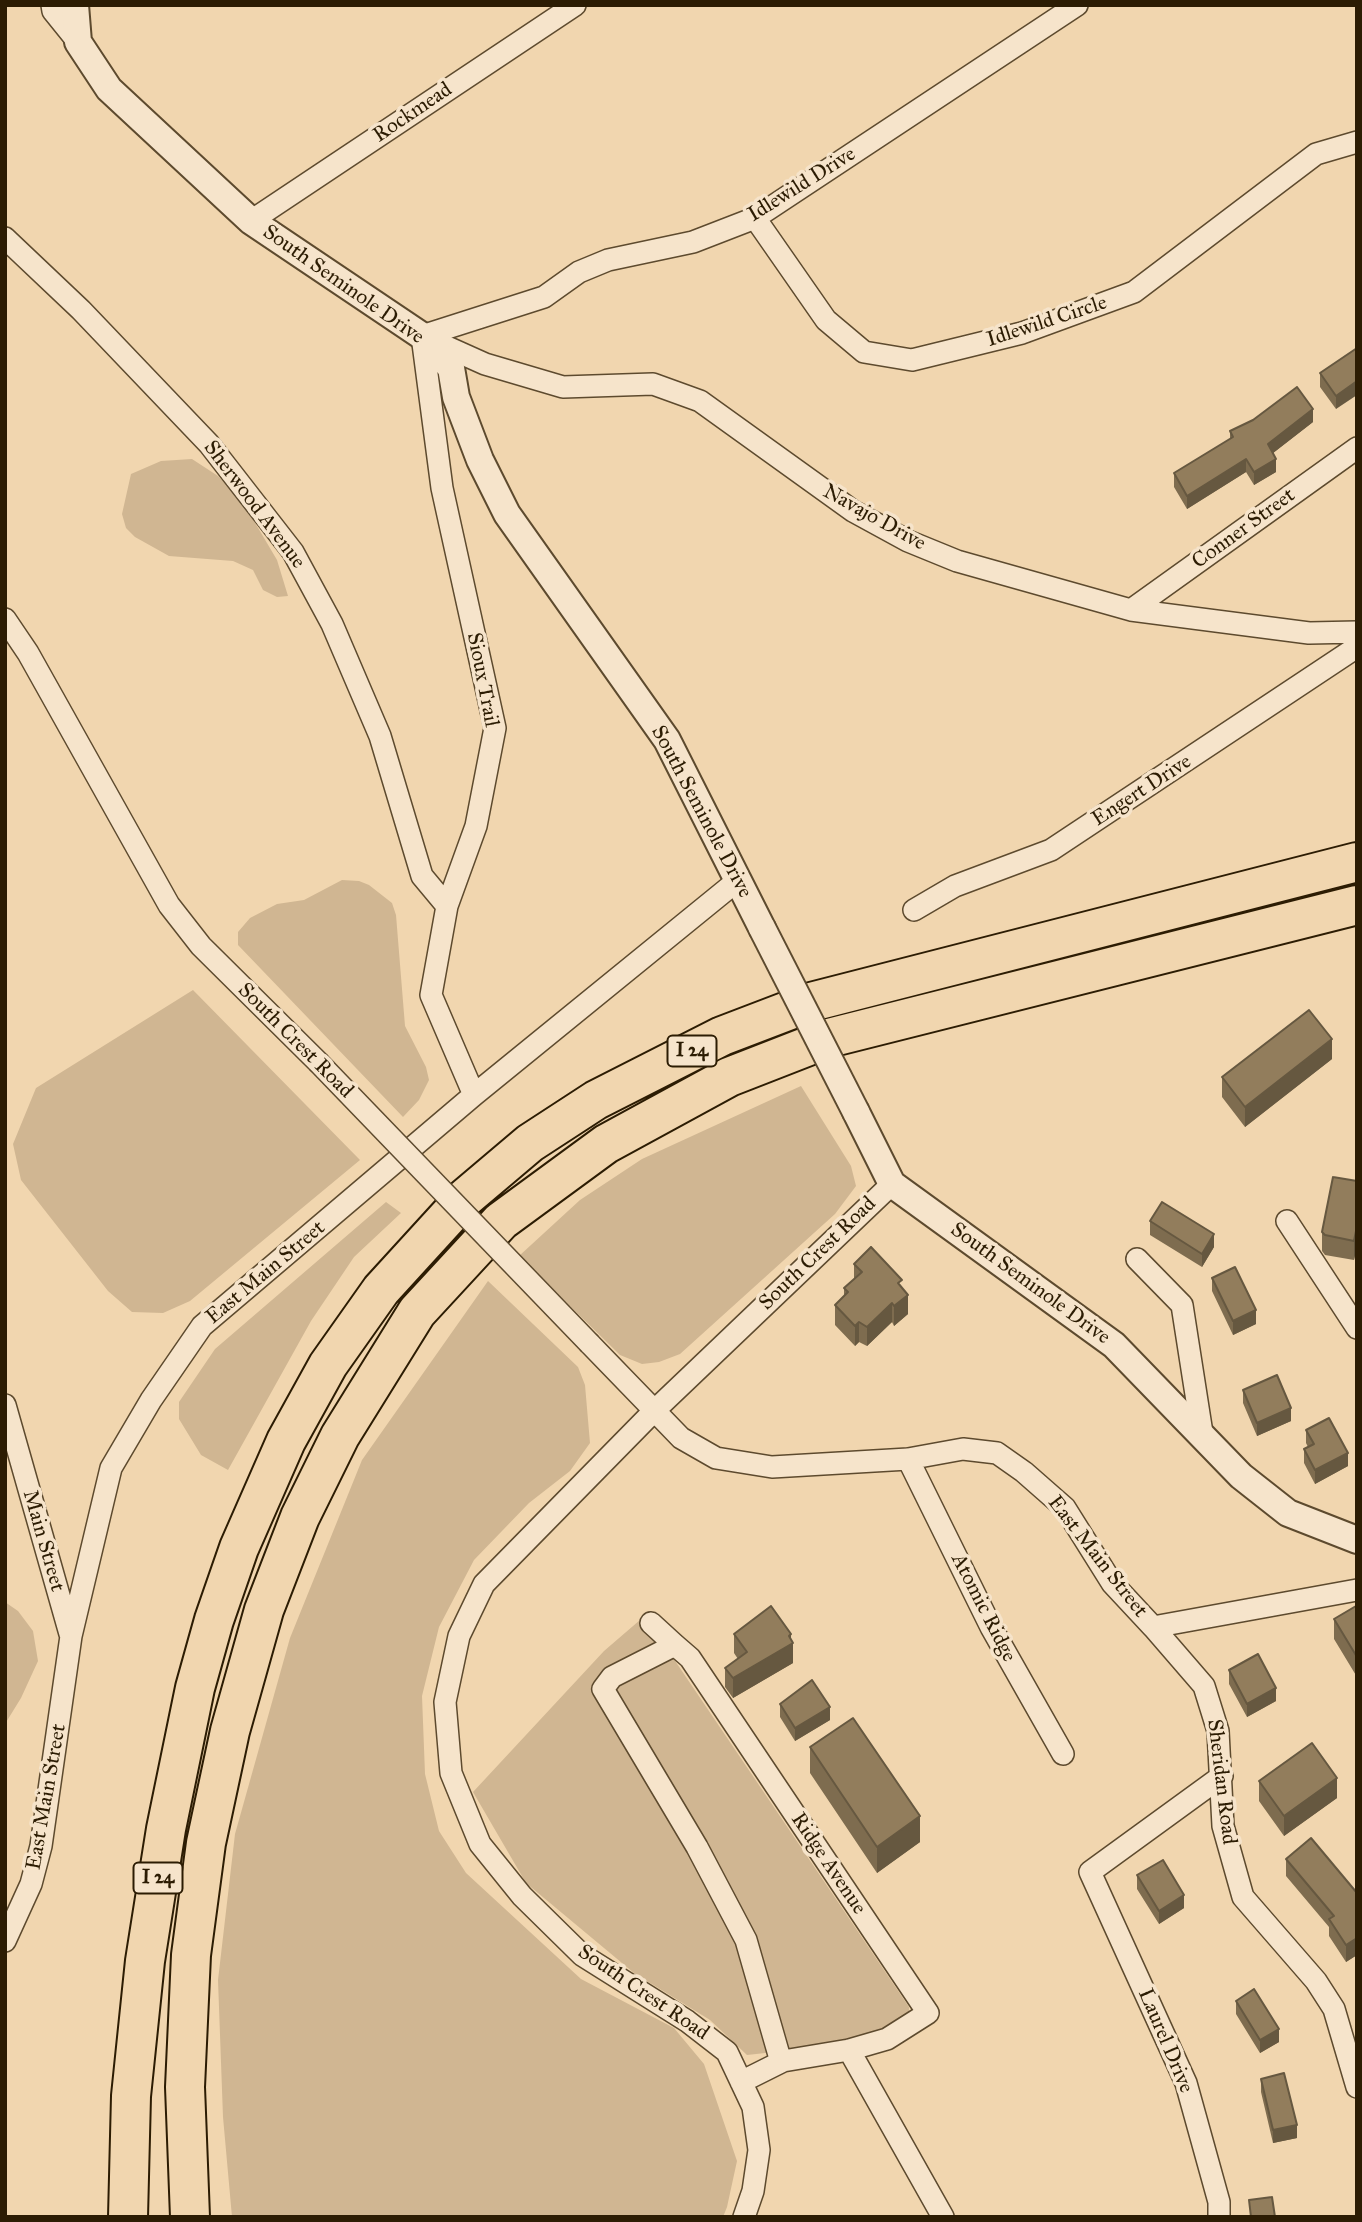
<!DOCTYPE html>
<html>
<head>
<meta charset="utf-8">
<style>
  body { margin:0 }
  #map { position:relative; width:1362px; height:2222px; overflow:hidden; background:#f1d6af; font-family:"IM FELL Great Primer",serif }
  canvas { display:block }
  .frame { position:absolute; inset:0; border:7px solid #2c1c03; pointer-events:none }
</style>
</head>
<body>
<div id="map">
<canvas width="1362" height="2222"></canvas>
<div class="frame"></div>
</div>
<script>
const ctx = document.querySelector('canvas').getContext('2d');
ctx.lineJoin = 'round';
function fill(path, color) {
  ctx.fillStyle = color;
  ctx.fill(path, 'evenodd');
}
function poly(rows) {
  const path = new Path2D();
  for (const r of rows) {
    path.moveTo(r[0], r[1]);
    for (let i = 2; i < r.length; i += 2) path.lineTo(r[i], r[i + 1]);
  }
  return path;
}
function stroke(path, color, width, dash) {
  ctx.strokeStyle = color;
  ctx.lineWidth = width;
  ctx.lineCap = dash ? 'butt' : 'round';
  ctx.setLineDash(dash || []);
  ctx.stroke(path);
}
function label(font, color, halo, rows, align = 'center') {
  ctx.font = font + ' "IM FELL Great Primer",serif';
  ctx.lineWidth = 7;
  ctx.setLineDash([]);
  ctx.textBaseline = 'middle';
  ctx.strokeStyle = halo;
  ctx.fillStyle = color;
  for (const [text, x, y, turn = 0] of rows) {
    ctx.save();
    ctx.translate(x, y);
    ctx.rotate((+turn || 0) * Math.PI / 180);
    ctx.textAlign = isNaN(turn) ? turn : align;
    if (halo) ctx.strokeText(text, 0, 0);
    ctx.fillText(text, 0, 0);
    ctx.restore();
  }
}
fill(poly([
  [192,459,218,476,241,499,277,560,288,596,277,597,263,590,253,570,233,561,169,556,135,537,126,528,122,514,131,474,161,461],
  [342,880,359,881,369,885,392,903,396,915,405,1026,426,1067,429,1080,419,1100,403,1117,238,945,238,932,250,918,277,904,304,900],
  [193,990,360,1160,190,1301,163,1313,132,1312,108,1291,21,1180,13,1144,36,1088],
  [801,1086,851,1166,856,1186,835,1214,680,1354,659,1362,642,1364,620,1355,519,1256,580,1200,642,1159],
  [386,1202,401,1213,354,1257,311,1321,228,1470,201,1455,179,1419,179,1402,215,1349],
  [488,1281,578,1367,585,1385,590,1443,570,1471,529,1503,474,1560,439,1627,422,1696,425,1774,439,1831,466,1873,581,1979,674,2028,704,2064,737,2161,727,2207,723,2217,232,2217,223,2117,218,1980,235,1834,290,1638,362,1460],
  [5,1602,18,1611,33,1631,38,1661,21,1698,5,1724],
  [640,1620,665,1646,909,2007,909,2018,885,2030,829,2046,747,2055,710,2020,634,1973,526,1883,473,1792,604,1651]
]), '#d0b692');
const minor = poly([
  [52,5,53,11,78,42],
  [755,218,826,320,864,352,912,360,1022,333,1134,292,1316,154,1357,142],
  [251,221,575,5],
  [5,238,81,310,209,444,293,552,332,624,380,736,422,876,447,906],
  [422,336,442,488,495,728,476,826,447,906,431,995,474,1095],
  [422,336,544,297,579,272,608,260,693,242,755,218,1077,5],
  [427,338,485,364,563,387,653,384,700,401,853,511,908,541,957,561,1131,610,1309,633,1357,632],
  [1131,610,1357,448],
  [5,619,28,653,169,905,201,946,318,1062],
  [914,910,955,886,1051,850,1357,647],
  [1287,1221,1357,1328],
  [1137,1259,1182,1305,1202,1433],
  [590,1344,681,1438,716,1458,772,1467,908,1459,963,1449,997,1453,1024,1472,1065,1508,1112,1583,1153,1627,1357,1590],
  [5,1405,70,1634],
  [908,1459,991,1627,1063,1754],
  [651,1623,675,1645],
  [1153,1627,1204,1686,1218,1731,1223,1826,1243,1897,1316,1981,1334,2009,1357,2087],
  [5,1941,31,1884,41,1846,71,1636,111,1468,151,1400,202,1326,474,1095,737,881],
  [849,2050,943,2217],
  [741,2082,783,2061,849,2050,887,2039,928,2013,690,1658,675,1645,612,1677,603,1689,697,1847,746,1940,781,2062],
  [744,2217,753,2191,759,2150,753,2107,727,2052,687,2021,582,1955,522,1896,480,1844,451,1773,445,1702,459,1636,484,1584,653,1412,892,1184],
  [1219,2217,1219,2202,1186,2083,1090,1872,1222,1776]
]);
const tertiary = poly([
  [75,5,78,42,109,89,251,221,422,336,451,368,456,397,480,460,507,514,667,740,762,928],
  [856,1112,892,1184,1114,1345,1241,1476,1288,1513,1357,1540]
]);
const motorway = poly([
  [128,2217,131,2096,145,1961,166,1829,195,1688,214,1620,239,1548,286,1441,328,1365,381,1290,465,1198,530,1143,596,1100,722,1036,811,1002,1357,862],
  [190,2217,185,2087,191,1955,206,1843,230,1731,264,1610,300,1517,340,1436,417,1312,501,1221,606,1144,729,1077,829,1038,1357,905]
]);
stroke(minor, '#5d4a2e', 24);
stroke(tertiary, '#5d4a2e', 30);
stroke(motorway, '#2c1c03', 42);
stroke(minor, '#f6e4cb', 21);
stroke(tertiary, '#f6e4cb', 26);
stroke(motorway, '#f1d6af', 38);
const minorBridge = poly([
  [318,1062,590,1344]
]);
const tertiaryBridge = poly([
  [762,928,856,1112]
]);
stroke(minorBridge, '#5d4a2e', 24, []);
stroke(tertiaryBridge, '#5d4a2e', 30, []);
stroke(minorBridge, '#f6e4cb', 21);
stroke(tertiaryBridge, '#f6e4cb', 26);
fill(poly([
  [1357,348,1336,409,1320,387,1320,373],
  [1313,422,1273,453,1276,472,1254,485,1246,472,1187,509,1174,487,1174,473,1230,439,1230,431],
  [1332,1059,1245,1127,1222,1097,1222,1077],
  [1357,1181,1357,1246,1354,1260,1325,1255,1322,1251,1322,1232],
  [1150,1221,1214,1247,1202,1267,1150,1235],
  [854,1264,902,1288,908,1314,894,1326,892,1322,867,1346,859,1342,855,1346,835,1325,835,1305,844,1296,844,1288,854,1279],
  [1212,1278,1256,1324,1233,1335,1212,1291],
  [1243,1390,1291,1421,1257,1436,1243,1403],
  [1306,1430,1348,1466,1315,1484,1304,1463,1304,1449,1308,1447,1306,1443],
  [1356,1606,1357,1677,1334,1639,1334,1619],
  [734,1634,791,1640,793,1663,733,1698,725,1687,725,1668,738,1659,734,1653],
  [1229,1670,1276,1701,1247,1717,1229,1684],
  [780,1704,830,1720,795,1741,780,1717],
  [810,1747,920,1842,877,1873,810,1773],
  [1259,1781,1337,1798,1284,1836,1259,1801],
  [1286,1859,1357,1893,1357,1955,1346,1962,1329,1936,1329,1927,1286,1876],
  [1137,1875,1184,1908,1159,1924,1137,1889],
  [1236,2001,1279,2042,1260,2053,1236,2014],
  [1261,2079,1297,2138,1273,2143,1261,2092]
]), '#7e6c4f');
fill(poly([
  [1357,381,1357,395,1336,409,1336,396],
  [1313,409,1313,422,1268,457,1268,444],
  [1246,459,1246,472,1187,509,1187,496],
  [1276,459,1276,472,1254,485,1254,472],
  [1332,1039,1332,1059,1245,1127,1245,1107],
  [1357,1226,1357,1246,1354,1260,1354,1241],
  [1214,1234,1214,1247,1202,1267,1202,1254],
  [908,1295,908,1314,894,1326,894,1306],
  [892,1303,892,1322,867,1346,867,1327],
  [1256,1310,1256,1324,1233,1335,1233,1321],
  [859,1322,859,1342,855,1346,855,1326],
  [1291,1408,1291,1421,1257,1436,1257,1423],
  [1348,1453,1348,1466,1315,1484,1315,1470],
  [791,1634,791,1644,793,1643,793,1663,733,1698,733,1678],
  [1276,1688,1276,1701,1247,1717,1247,1704],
  [830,1707,830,1720,795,1741,795,1728],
  [1337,1778,1337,1798,1284,1836,1284,1816],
  [920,1816,920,1842,877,1873,877,1847],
  [1184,1895,1184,1908,1159,1924,1159,1911],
  [1357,1938,1357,1955,1346,1962,1346,1945],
  [1279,2029,1279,2042,1260,2053,1260,2040],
  [1297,2125,1297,2138,1273,2143,1273,2130]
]), '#665840');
const building = poly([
  [1357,348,1357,381,1336,396,1320,373,1357,348],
  [1297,387,1313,409,1268,444,1276,459,1254,472,1246,459,1187,496,1174,473,1233,437,1230,431,1253,420,1297,387],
  [1309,1010,1332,1039,1245,1107,1222,1077,1309,1010],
  [1333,1177,1357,1181,1357,1226,1354,1241,1325,1235,1322,1232,1333,1177],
  [1162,1202,1214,1234,1202,1254,1150,1221,1162,1202],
  [871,1247,902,1280,898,1283,908,1295,894,1306,892,1303,867,1327,859,1322,855,1326,835,1305,848,1292,844,1288,862,1272,854,1264,871,1247],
  [1235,1267,1256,1310,1233,1321,1212,1278,1235,1267],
  [1277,1375,1291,1408,1257,1423,1243,1390,1277,1375],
  [1329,1418,1348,1453,1315,1470,1304,1449,1314,1444,1306,1430,1329,1418],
  [771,1606,791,1634,789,1636,793,1643,733,1678,725,1668,747,1652,734,1634,771,1606],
  [1356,1606,1357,1606,1357,1657,1334,1619,1356,1606],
  [1258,1654,1276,1688,1247,1704,1229,1670,1258,1654],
  [812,1680,830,1707,795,1728,780,1704,812,1680],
  [853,1718,920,1816,877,1847,810,1747,853,1718],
  [1312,1743,1337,1778,1284,1816,1259,1781,1312,1743],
  [1311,1838,1357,1893,1357,1938,1346,1945,1329,1919,1334,1916,1286,1859,1311,1838],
  [1163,1860,1184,1895,1159,1911,1137,1875,1163,1860],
  [1254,1989,1279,2029,1260,2040,1236,2001,1254,1989],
  [1284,2073,1297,2125,1273,2130,1261,2079,1284,2073],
  [1272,2197,1275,2217,1251,2217,1249,2200,1272,2197]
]);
fill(building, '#927d5c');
stroke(building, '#665840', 2);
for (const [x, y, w] of [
  [692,1051,49],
  [158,1878,49]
]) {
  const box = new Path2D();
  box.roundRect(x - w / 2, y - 15.5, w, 31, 5);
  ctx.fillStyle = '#f6e4cb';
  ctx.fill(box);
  stroke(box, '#2c1c03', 2);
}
label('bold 19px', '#2c1c03', null, [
  ["I 24",692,1051],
  ["I 24",158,1878]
]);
label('21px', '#2c1c03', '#f6e4cb', [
  ["Rockmead",413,113,-34],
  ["Idlewild Drive",802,185,-32],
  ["South Seminole Drive",343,285,35],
  ["Idlewild Circle",1047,322,-18],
  ["Sherwood Avenue",254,505,53],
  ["Navajo Drive",874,518,29],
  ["Conner Street",1244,529,-36],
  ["Sioux Trail",482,680,79],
  ["Engert Drive",1142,791,-33],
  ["South Seminole Drive",701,812,62],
  ["South Crest Road",295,1041,45],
  ["South Crest Road",818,1254,-44],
  ["East Main Street",266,1273,-40],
  ["South Seminole Drive",1030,1284,36],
  ["Main Street",43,1541,74],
  ["East Main Street",1097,1557,52],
  ["Atomic Ridge",983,1608,63],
  ["Sheridan Road",1221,1782,83],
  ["East Main Street",47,1797,-80],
  ["Ridge Avenue",828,1864,56],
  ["South Crest Road",643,1993,34],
  ["Laurel Drive",1165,2041,67]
]);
</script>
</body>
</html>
